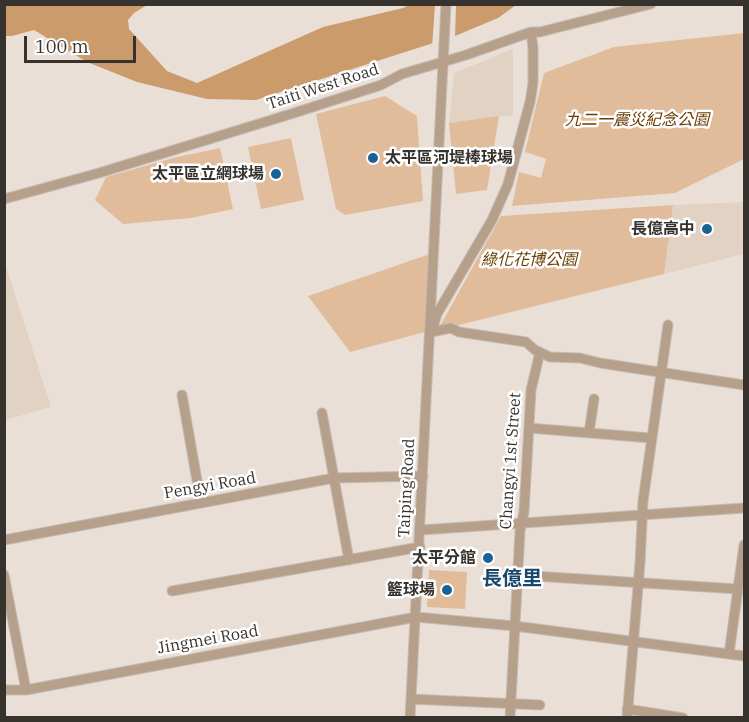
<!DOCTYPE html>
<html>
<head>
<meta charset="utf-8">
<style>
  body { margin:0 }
  #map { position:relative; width:749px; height:722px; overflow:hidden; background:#eadfd6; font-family:"IBM Plex Serif",serif }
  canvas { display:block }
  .frame { position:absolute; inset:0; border:6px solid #36322e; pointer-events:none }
  .scale { position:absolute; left:24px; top:36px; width:112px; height:27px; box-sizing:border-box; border:3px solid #36322e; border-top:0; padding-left:8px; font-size:18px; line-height:21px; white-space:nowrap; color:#36322e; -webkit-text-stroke:4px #fff; paint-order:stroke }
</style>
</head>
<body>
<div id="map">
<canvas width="749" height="722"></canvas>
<div class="frame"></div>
<div class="scale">100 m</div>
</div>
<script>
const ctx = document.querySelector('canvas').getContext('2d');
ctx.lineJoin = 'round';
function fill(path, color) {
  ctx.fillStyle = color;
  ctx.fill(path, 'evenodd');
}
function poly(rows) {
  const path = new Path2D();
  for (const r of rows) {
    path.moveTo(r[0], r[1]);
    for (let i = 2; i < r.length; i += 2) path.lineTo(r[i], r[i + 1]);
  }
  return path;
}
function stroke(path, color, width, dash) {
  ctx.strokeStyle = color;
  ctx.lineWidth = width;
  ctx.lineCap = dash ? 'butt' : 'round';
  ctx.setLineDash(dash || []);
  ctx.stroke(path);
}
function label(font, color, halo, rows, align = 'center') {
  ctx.font = font + ' "IBM Plex Serif","Noto Sans TC",serif';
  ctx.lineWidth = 5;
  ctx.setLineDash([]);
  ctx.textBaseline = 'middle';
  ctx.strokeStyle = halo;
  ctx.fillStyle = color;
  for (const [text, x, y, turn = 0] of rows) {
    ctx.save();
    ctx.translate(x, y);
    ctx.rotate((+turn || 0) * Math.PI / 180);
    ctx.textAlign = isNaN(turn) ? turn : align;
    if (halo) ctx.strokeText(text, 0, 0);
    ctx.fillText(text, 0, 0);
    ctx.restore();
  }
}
fill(poly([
  [513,49,513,115,449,123,454,73],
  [744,202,744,254,664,274,673,205],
  [5,263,51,407,5,420,4,420]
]), '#e2d2c3');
fill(poly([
  [744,33,744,159,675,193,512,206,519,172,541,178,546,159,525,152,544,73,614,47],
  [385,96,417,116,423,201,345,215,336,209,316,114],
  [499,116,487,190,456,194,449,123],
  [291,138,304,200,261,209,248,147],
  [220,148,233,209,191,218,123,224,95,200,106,177,177,157],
  [673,205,664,274,451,327,440,326,501,216],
  [430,254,429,331,350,352,308,296],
  [429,570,467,572,465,609,427,607]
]), '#e0bc9b');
fill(poly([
  [5,5,147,5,134,13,128,20,129,29,167,71,197,83,323,27,403,8,409,5,516,5,498,18,455,36,256,100,207,99,137,82,87,62,34,30,12,36,5,36]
]), '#cb9b6c');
fill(poly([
  [435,5,456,5,455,38,456,39,432,47]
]), '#eadfd6');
const minor = poly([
  [4,199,99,173,294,113,381,85,402,74,466,55,531,32,540,32,651,4],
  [433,326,437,314,492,220,508,184,530,102,533,83,533,48,531,32],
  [431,332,451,328,459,332,526,342,535,350,550,357,580,358,600,363,744,385],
  [182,395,201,503],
  [322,413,349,560],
  [529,428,651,438],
  [589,433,594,399],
  [421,530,744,508],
  [4,540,334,478,423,476],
  [4,575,26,690],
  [518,575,738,589],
  [172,591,420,547],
  [729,654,744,545],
  [4,690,26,690,416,617,515,626,744,656],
  [411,699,540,705],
  [627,709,683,718],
  [410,718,446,4],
  [510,718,520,531,524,512,531,390,540,352],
  [627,718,640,563,643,501,668,325]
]);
stroke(minor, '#c6bcb4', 11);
stroke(minor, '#b6a08c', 9);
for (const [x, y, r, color] of [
  [373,158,6,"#1a6296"],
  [276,174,6,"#1a6296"],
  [707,229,6,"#1a6296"],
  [488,558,6,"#1a6296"],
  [447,590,6,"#1a6296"]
]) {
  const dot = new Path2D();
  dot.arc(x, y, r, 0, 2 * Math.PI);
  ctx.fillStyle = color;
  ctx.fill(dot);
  stroke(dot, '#fff', 2);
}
label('16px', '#36322e', '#fff', [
  ["Taiti West Road",323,87,-18],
  ["Changyi 1st Street",511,461,-86],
  ["Pengyi Road",210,486,-10],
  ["Taiping Road",407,488,-87],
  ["Jingmei Road",208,640,-10]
]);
label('italic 16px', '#6a3d00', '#fff', [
  ["九二一震災紀念公園",637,120],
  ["綠化花博公園",529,260]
]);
label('bold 16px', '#36322e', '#fff', [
  ["太平區河堤棒球場",385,158,"left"],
  ["太平區立網球場",264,174],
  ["長億高中",695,229],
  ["太平分館",476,558],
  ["籃球場",435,590]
], 'right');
label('bold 20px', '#18486c', '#fff', [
  ["長億里",512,579]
]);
</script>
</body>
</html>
